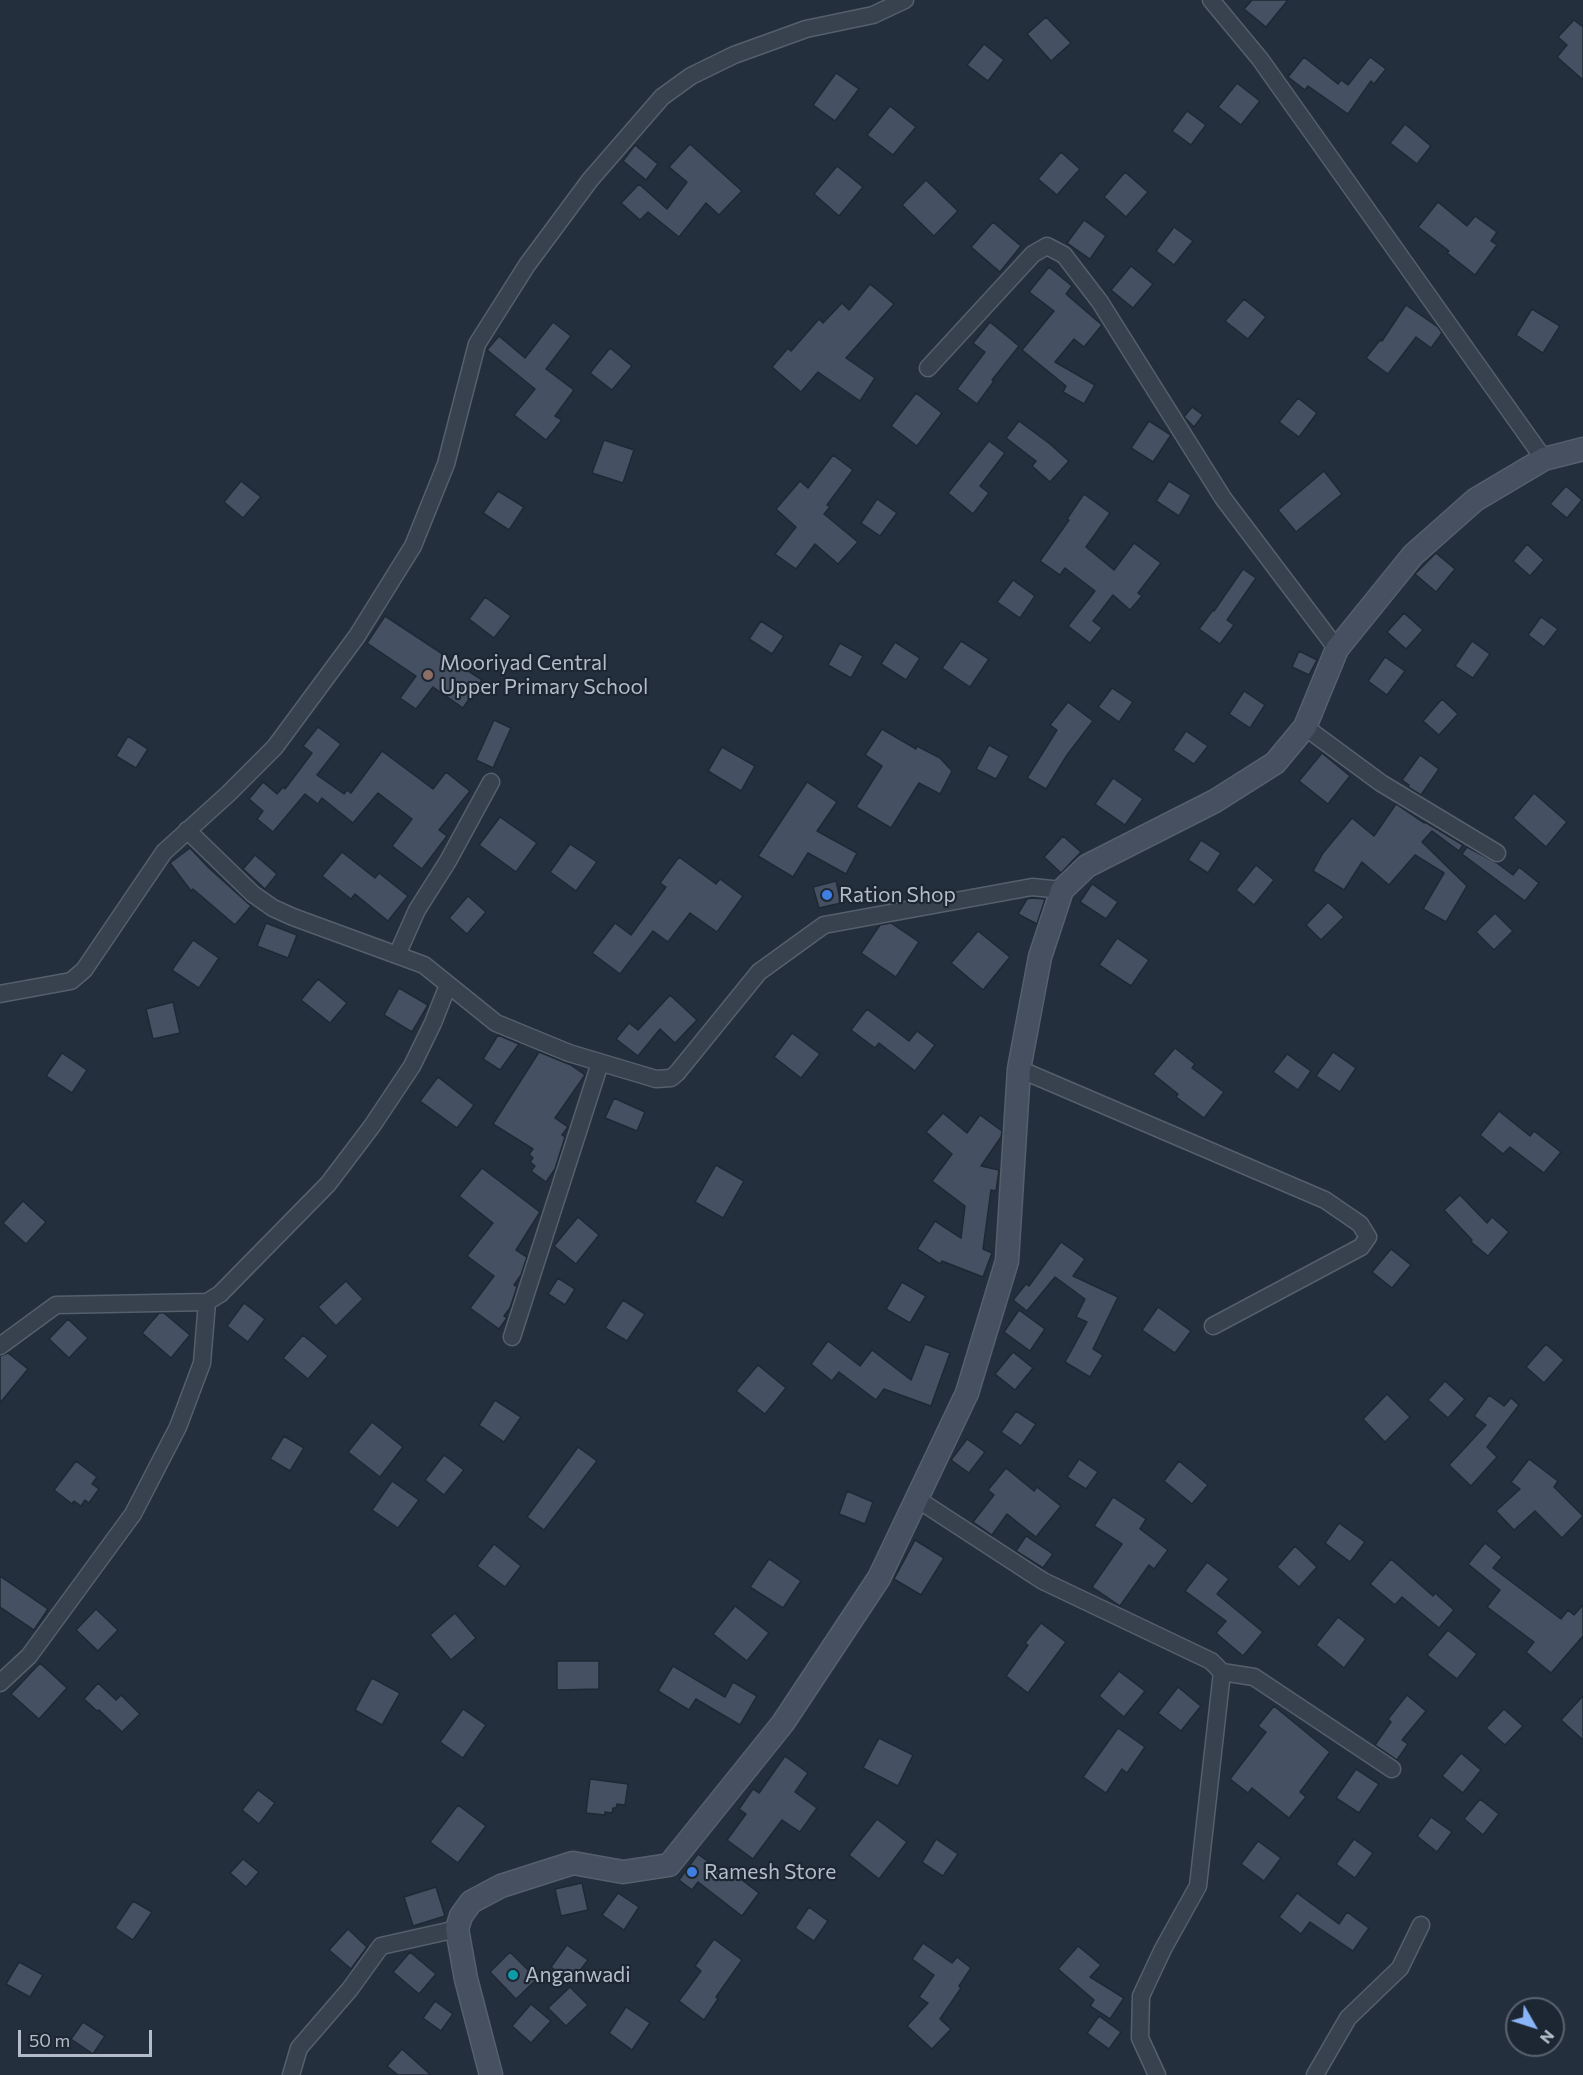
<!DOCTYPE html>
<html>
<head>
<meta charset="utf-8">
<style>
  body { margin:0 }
  #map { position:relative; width:1583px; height:2075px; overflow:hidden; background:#242f3e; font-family:Commissioner,sans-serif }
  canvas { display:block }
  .north { position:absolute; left:1505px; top:1997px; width:60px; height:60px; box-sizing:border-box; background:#1d2633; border:2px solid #59626f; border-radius:50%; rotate:129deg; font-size:16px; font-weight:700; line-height:24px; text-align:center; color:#b4bcc9 }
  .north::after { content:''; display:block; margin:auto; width:21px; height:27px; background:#8ab4f8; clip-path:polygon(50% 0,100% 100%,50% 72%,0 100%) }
  .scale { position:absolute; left:18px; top:2030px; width:134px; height:27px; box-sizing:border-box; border:3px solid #b4bcc9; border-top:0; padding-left:8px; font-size:18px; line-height:21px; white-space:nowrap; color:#b4bcc9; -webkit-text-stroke:4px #1d2633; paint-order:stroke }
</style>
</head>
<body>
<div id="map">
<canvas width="1583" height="2075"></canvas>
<div class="north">N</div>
<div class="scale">50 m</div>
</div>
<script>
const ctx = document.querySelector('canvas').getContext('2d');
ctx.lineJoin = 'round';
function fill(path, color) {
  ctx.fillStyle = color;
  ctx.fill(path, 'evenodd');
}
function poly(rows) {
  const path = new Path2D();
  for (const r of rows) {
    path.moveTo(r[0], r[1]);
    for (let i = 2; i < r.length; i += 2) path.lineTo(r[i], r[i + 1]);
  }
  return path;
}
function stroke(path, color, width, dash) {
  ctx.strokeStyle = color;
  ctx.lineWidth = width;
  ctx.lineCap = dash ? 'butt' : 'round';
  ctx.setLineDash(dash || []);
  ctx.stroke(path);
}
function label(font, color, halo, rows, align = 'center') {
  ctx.font = font + ' Commissioner,sans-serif';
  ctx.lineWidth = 4.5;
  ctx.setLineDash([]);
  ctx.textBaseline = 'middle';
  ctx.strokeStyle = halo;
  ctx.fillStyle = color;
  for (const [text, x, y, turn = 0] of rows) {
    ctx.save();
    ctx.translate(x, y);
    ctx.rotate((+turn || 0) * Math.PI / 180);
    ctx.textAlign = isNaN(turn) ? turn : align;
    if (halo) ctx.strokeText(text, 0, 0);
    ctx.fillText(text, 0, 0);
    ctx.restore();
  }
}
const building = poly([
  [1252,0,1288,0,1266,27,1244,9,1252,0],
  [1046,17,1071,43,1051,61,1027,34,1046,17],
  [1574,20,1583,27,1583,80,1557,57,1567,45,1558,37,1574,20],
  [984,44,1004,60,988,81,967,65,984,44],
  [1304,57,1338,84,1341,80,1348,85,1370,57,1386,69,1374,84,1371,81,1348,114,1308,86,1305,90,1288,77,1304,57],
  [836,73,859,89,835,121,813,105,836,73],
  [1237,83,1260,101,1241,125,1218,107,1237,83],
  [890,106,916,127,893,155,867,135,890,106],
  [1187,111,1206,125,1191,145,1172,131,1187,111],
  [1405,124,1431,146,1417,164,1390,143,1405,124],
  [690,144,742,191,719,215,706,203,679,237,648,212,640,220,621,203,639,184,667,209,687,182,669,167,690,144],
  [635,145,658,164,646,180,623,161,635,145],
  [1061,152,1080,169,1057,195,1038,179,1061,152],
  [837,166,863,187,839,216,814,194,837,166],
  [1125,172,1148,192,1126,217,1104,197,1125,172],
  [926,180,958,211,934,236,902,205,926,180],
  [1438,202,1467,226,1475,216,1497,232,1491,241,1497,245,1475,275,1447,253,1449,251,1418,227,1438,202],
  [1084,220,1106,236,1090,259,1067,243,1084,220],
  [993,222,1021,246,1000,272,971,247,993,222],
  [1174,227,1193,241,1174,265,1156,251,1174,227],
  [1131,266,1153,284,1133,308,1111,290,1131,266],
  [1049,267,1072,286,1066,294,1102,325,1084,347,1074,339,1055,362,1095,385,1084,404,1063,392,1066,386,1022,350,1054,311,1029,292,1049,267],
  [870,284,894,304,846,358,875,378,860,401,818,372,801,392,772,367,788,348,791,351,819,319,823,323,842,303,849,310,870,284],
  [1244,299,1266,317,1248,339,1225,321,1244,299],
  [1406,305,1438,327,1442,333,1431,348,1416,337,1388,374,1366,358,1380,340,1382,341,1406,305],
  [1532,309,1560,326,1543,353,1516,335,1532,309],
  [553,322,571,336,546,369,574,390,555,416,562,420,546,440,514,415,535,389,487,350,499,336,525,358,553,322],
  [990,322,1019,346,992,380,994,381,977,404,957,389,985,352,973,343,990,322],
  [610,348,632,366,612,390,590,373,610,348],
  [916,393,942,413,917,446,891,426,916,393],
  [1298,398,1317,413,1299,437,1279,422,1298,398],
  [1192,407,1203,415,1194,427,1184,417,1192,407],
  [1019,421,1050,444,1069,461,1050,482,1032,466,1036,461,1006,438,1019,421],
  [1149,421,1171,435,1153,462,1131,448,1149,421],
  [604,440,634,450,623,483,592,473,604,440],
  [989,441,1005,453,980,486,989,493,973,514,948,493,989,441],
  [833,455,853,470,827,505,830,507,824,514,858,542,838,564,815,544,796,569,775,554,796,527,776,509,800,481,808,488,833,455],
  [1324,471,1342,494,1296,532,1278,510,1324,471],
  [241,481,261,497,243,518,224,502,241,481],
  [1169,481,1191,495,1179,516,1156,501,1169,481],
  [1566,486,1582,500,1567,518,1550,504,1566,486],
  [498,491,524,507,509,530,483,513,498,491],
  [1084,494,1110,513,1086,547,1114,570,1134,543,1161,563,1138,593,1142,596,1130,610,1113,595,1093,621,1102,628,1090,643,1068,626,1095,591,1065,568,1060,575,1040,561,1069,520,1067,519,1084,494],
  [877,499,897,513,880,536,861,523,877,499],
  [1527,544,1544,560,1530,576,1513,561,1527,544],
  [1436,553,1455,569,1436,592,1415,574,1436,553],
  [1243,569,1256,578,1227,620,1234,625,1220,644,1199,629,1213,610,1214,611,1243,569],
  [1013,580,1035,596,1020,618,997,602,1013,580],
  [485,597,511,616,494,638,469,619,485,597],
  [1404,613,1423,630,1406,649,1387,632,1404,613],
  [385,616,482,680,463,708,433,687,416,709,400,698,416,676,367,643,385,616],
  [1541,617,1558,629,1544,647,1528,635,1541,617],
  [761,621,784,636,772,654,749,639,761,621],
  [961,641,989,659,970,687,942,668,961,641],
  [1472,641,1490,654,1473,678,1455,666,1472,641],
  [895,642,920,658,906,680,881,664,895,642],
  [840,643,863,656,851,678,828,665,840,643],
  [1299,651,1317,660,1309,675,1292,667,1299,651],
  [1385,657,1405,671,1387,695,1368,681,1385,657],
  [1112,688,1133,702,1119,722,1098,707,1112,688],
  [1244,691,1265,705,1250,728,1229,714,1244,691],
  [1442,699,1458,714,1439,735,1423,721,1442,699],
  [1068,702,1093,721,1067,755,1046,789,1027,778,1057,730,1050,725,1068,702],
  [494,720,511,728,493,768,476,760,494,720],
  [318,727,341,744,317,775,344,794,347,790,351,793,382,751,433,789,446,772,470,791,439,830,447,836,422,869,392,846,412,819,378,793,353,823,322,798,318,804,305,794,273,832,257,819,263,811,249,799,263,782,277,794,283,787,285,789,312,753,303,746,318,727],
  [882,729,916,749,917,746,940,758,952,771,940,794,919,783,891,828,856,807,882,766,865,755,882,729],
  [1186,731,1208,746,1194,764,1173,750,1186,731],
  [128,736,148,749,136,768,116,756,128,736],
  [989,745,1009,756,996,779,976,769,989,745],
  [722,747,755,766,741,791,708,771,722,747],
  [1322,753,1350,776,1328,804,1299,781,1322,753],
  [1420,755,1439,769,1421,795,1408,787,1409,785,1402,780,1420,755],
  [1113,778,1143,799,1125,825,1095,804,1113,778],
  [807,782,837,802,817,831,857,853,846,874,808,853,793,877,758,856,807,782],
  [1534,793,1567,822,1546,847,1513,818,1534,793],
  [1396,804,1424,823,1425,822,1463,845,1459,851,1432,831,1422,842,1467,886,1446,922,1423,909,1444,873,1415,855,1389,885,1362,862,1344,890,1313,871,1323,853,1352,818,1374,836,1396,804],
  [500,817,537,843,516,872,479,845,500,817],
  [1063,836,1081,852,1061,873,1044,857,1063,836],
  [1201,840,1221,853,1208,873,1188,860,1201,840],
  [570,844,597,862,576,891,550,872,570,844],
  [1467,847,1497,863,1513,875,1519,867,1539,883,1525,901,1462,854,1467,847],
  [190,848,209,868,251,906,235,925,193,889,191,891,170,863,190,848],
  [342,852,375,878,379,873,408,896,388,921,355,894,351,899,322,876,342,852],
  [255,855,277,874,265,889,243,869,255,855],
  [679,857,716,884,720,879,743,896,717,932,690,913,668,942,653,931,620,974,592,953,615,923,631,935,666,887,660,883,679,857],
  [1256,865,1274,880,1254,905,1236,890,1256,865],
  [836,881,841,903,819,908,813,887,836,881],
  [1092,884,1118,902,1106,919,1080,902,1092,884],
  [468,896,486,912,467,934,449,918,468,896],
  [1032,898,1045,899,1037,924,1018,914,1027,899,1032,898],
  [1328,902,1344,917,1321,940,1306,925,1328,902],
  [1495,913,1513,931,1494,950,1476,932,1495,913],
  [266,923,297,935,288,958,257,946,266,923],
  [891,923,919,942,896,977,861,953,880,925,891,923],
  [978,931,1010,957,983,990,951,963,978,931],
  [1117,938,1149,960,1131,986,1099,965,1117,938],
  [193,940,219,958,199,988,172,970,193,940],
  [318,979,347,1003,330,1023,301,1000,318,979],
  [399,988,428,1005,412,1032,384,1015,399,988],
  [670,995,697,1020,675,1043,660,1029,638,1056,616,1039,629,1023,638,1030,670,995],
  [173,1002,180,1033,153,1039,146,1009,173,1002],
  [867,1009,909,1041,917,1031,935,1045,915,1071,879,1043,875,1048,851,1030,867,1009],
  [792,1033,820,1054,801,1078,774,1057,792,1033],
  [498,1035,519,1044,500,1070,483,1059,498,1035],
  [1175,1048,1195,1064,1192,1068,1224,1092,1204,1118,1176,1097,1178,1094,1153,1074,1175,1048],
  [539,1052,571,1065,585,1075,555,1118,568,1127,562,1135,565,1137,555,1169,546,1182,531,1171,535,1166,530,1162,533,1158,529,1154,533,1149,493,1124,539,1052],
  [1333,1052,1356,1068,1340,1092,1316,1076,1333,1052],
  [62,1053,87,1070,72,1093,46,1076,62,1053],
  [1287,1054,1311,1071,1298,1090,1273,1072,1287,1054],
  [438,1077,474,1105,457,1128,420,1101,438,1077],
  [614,1098,645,1112,637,1131,605,1118,614,1098],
  [1499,1111,1530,1136,1534,1131,1561,1152,1544,1173,1510,1147,1503,1154,1480,1135,1499,1111],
  [943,1113,967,1133,980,1115,1002,1131,1001,1137,981,1166,999,1170,996,1191,991,1190,983,1249,992,1253,983,1277,942,1261,940,1264,917,1249,935,1221,961,1238,965,1206,932,1181,952,1154,926,1132,943,1113],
  [716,1165,744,1181,723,1218,695,1202,716,1165],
  [482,1168,540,1212,516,1250,527,1257,521,1275,514,1285,517,1287,510,1308,504,1316,507,1318,499,1329,470,1308,494,1276,467,1256,493,1223,459,1196,482,1168],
  [1460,1195,1487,1223,1492,1217,1509,1232,1488,1256,1471,1242,1472,1240,1444,1210,1460,1195],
  [23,1201,46,1222,26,1244,3,1223,23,1201],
  [578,1217,599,1235,576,1264,554,1246,578,1217],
  [1061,1242,1085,1259,1073,1276,1118,1297,1093,1349,1103,1355,1090,1377,1065,1362,1087,1322,1076,1317,1085,1299,1055,1277,1027,1311,1013,1300,1026,1284,1029,1286,1061,1242],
  [1391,1249,1411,1265,1392,1288,1372,1272,1391,1249],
  [558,1278,575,1289,565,1305,548,1294,558,1278],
  [346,1281,363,1299,336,1326,318,1307,346,1281],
  [902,1282,926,1296,910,1323,886,1309,902,1282],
  [623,1300,645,1314,627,1341,605,1328,623,1300],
  [244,1303,265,1319,248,1342,227,1326,244,1303],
  [1158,1307,1191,1331,1175,1353,1142,1330,1158,1307],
  [1019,1310,1045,1329,1030,1351,1004,1332,1019,1310],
  [159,1313,164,1313,190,1335,171,1358,142,1333,159,1313],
  [68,1319,88,1338,69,1358,49,1339,68,1319],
  [303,1335,328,1356,308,1379,283,1358,303,1335],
  [828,1341,860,1366,872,1350,911,1380,925,1344,950,1353,931,1406,884,1389,876,1400,839,1372,832,1381,811,1364,828,1341],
  [1546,1344,1564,1360,1544,1383,1526,1367,1546,1344],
  [1013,1352,1033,1368,1015,1390,995,1374,1013,1352],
  [8,1353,28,1369,0,1403,0,1356,8,1353],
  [758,1365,786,1388,765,1414,736,1391,758,1365],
  [1445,1381,1465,1399,1448,1418,1428,1400,1445,1381],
  [1387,1394,1410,1417,1385,1442,1363,1419,1387,1394],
  [1489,1395,1504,1406,1511,1398,1519,1405,1487,1447,1497,1457,1471,1486,1449,1465,1486,1425,1474,1416,1489,1395],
  [495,1400,521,1417,504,1442,479,1425,495,1400],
  [1016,1411,1036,1424,1021,1446,1001,1432,1016,1411],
  [372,1422,403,1447,380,1477,348,1452,372,1422],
  [284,1436,304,1448,290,1471,270,1459,284,1436],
  [967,1439,985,1452,969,1473,951,1460,967,1439],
  [578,1447,597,1461,544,1530,527,1517,578,1447],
  [444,1455,464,1470,444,1495,425,1480,444,1455],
  [1079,1459,1098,1472,1086,1489,1067,1477,1079,1459],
  [1529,1459,1558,1481,1554,1487,1583,1516,1562,1538,1535,1511,1514,1530,1496,1511,1520,1489,1511,1482,1529,1459],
  [76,1461,97,1477,92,1484,99,1489,89,1503,85,1500,81,1506,74,1501,72,1504,54,1490,76,1461],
  [1179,1461,1208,1485,1192,1504,1164,1481,1179,1461],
  [1006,1468,1034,1491,1037,1487,1061,1506,1036,1537,1007,1514,992,1535,973,1522,994,1495,988,1490,1006,1468],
  [392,1481,419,1500,398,1528,372,1510,392,1481],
  [847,1491,873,1502,865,1524,839,1514,847,1491],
  [1113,1497,1146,1519,1140,1529,1168,1550,1154,1569,1149,1565,1120,1606,1092,1587,1122,1544,1094,1526,1113,1497],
  [1339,1523,1365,1542,1350,1562,1325,1543,1339,1523],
  [1026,1536,1053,1554,1043,1568,1016,1551,1026,1536],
  [915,1540,944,1558,921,1595,894,1579,915,1540],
  [1485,1543,1502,1557,1493,1568,1561,1619,1568,1610,1574,1615,1583,1605,1583,1636,1551,1673,1526,1652,1534,1642,1487,1607,1500,1590,1468,1564,1485,1543],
  [494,1544,521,1566,505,1587,477,1566,494,1544],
  [1295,1546,1317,1567,1299,1587,1277,1567,1295,1546],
  [769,1559,801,1581,783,1608,750,1587,769,1559],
  [1391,1559,1433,1596,1435,1593,1454,1610,1439,1628,1402,1597,1395,1605,1370,1584,1391,1559],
  [1207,1562,1229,1579,1217,1594,1263,1632,1243,1656,1216,1633,1226,1621,1185,1591,1207,1562],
  [0,1576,48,1609,34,1630,0,1607,0,1576],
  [735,1606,769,1633,747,1661,713,1634,735,1606],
  [96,1609,118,1630,98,1651,76,1630,96,1609],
  [455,1613,476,1638,451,1660,430,1635,455,1613],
  [1338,1617,1366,1639,1344,1668,1316,1645,1338,1617],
  [1041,1623,1066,1642,1028,1693,1006,1676,1028,1645,1025,1643,1041,1623],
  [1448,1630,1477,1654,1457,1679,1427,1655,1448,1630],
  [557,1661,599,1661,599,1689,557,1690,557,1661],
  [40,1663,67,1688,39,1719,11,1694,40,1663],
  [673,1666,725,1697,733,1682,757,1696,740,1725,696,1699,689,1710,658,1691,673,1666],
  [1119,1671,1145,1691,1124,1717,1099,1696,1119,1671],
  [372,1678,400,1693,382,1725,355,1710,372,1678],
  [98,1683,116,1700,121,1695,140,1714,122,1732,99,1710,97,1711,84,1699,98,1683],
  [1178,1687,1201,1706,1181,1731,1158,1713,1178,1687],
  [1407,1695,1426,1711,1402,1740,1408,1744,1397,1760,1375,1745,1391,1722,1388,1719,1407,1695],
  [1583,1696,1583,1740,1561,1720,1583,1696],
  [1274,1706,1330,1752,1300,1792,1306,1797,1289,1818,1252,1788,1248,1793,1230,1779,1266,1732,1258,1726,1274,1706],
  [463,1709,486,1725,463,1758,440,1742,463,1709],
  [1504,1709,1523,1726,1505,1745,1486,1728,1504,1709],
  [1118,1728,1145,1747,1127,1773,1122,1769,1106,1793,1083,1777,1118,1728],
  [879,1738,913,1755,898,1786,863,1768,879,1738],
  [1461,1753,1481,1770,1463,1793,1442,1776,1461,1753],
  [785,1756,808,1773,795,1792,817,1808,800,1832,782,1820,753,1859,727,1840,746,1814,739,1809,753,1789,759,1793,785,1756],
  [1356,1769,1379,1784,1359,1813,1336,1798,1356,1769],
  [590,1779,628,1784,625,1805,617,1804,616,1808,613,1808,612,1813,605,1812,605,1815,586,1813,590,1779],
  [258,1790,275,1803,259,1824,242,1810,258,1790],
  [1480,1799,1499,1814,1483,1835,1464,1819,1480,1799],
  [458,1805,486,1826,458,1863,430,1842,458,1805],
  [1431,1817,1452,1832,1437,1852,1417,1836,1431,1817],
  [877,1819,907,1842,879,1879,849,1855,877,1819],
  [936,1839,958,1854,943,1876,922,1862,936,1839],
  [1354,1839,1373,1853,1355,1878,1336,1864,1354,1839],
  [1258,1841,1281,1858,1264,1881,1241,1864,1258,1841],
  [698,1854,730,1878,733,1873,759,1893,742,1916,698,1882,692,1890,679,1880,698,1854],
  [243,1859,259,1872,246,1887,230,1873,243,1859],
  [582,1883,588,1910,561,1916,555,1889,582,1883],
  [436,1887,445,1916,413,1926,404,1897,436,1887],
  [618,1893,639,1907,624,1930,602,1915,618,1893],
  [1297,1893,1339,1924,1347,1912,1369,1928,1353,1951,1310,1922,1301,1934,1279,1917,1297,1893],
  [133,1901,152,1912,133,1940,115,1928,133,1901],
  [809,1907,828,1921,814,1941,795,1928,809,1907],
  [348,1929,367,1947,351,1969,329,1950,348,1929],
  [714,1939,742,1960,716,1997,718,1999,704,2020,679,2001,701,1971,695,1966,714,1939],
  [923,1943,952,1963,957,1957,971,1968,959,1986,961,1988,940,2019,951,2029,932,2049,907,2026,928,2003,919,1997,934,1975,912,1959,923,1943],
  [567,1945,588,1960,571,1982,551,1967,567,1945],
  [1078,1946,1101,1965,1090,1977,1124,1998,1110,2019,1090,2006,1094,2000,1058,1969,1078,1946],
  [410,1952,436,1974,419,1994,393,1972,410,1952],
  [510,1952,537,1979,516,1999,490,1972,510,1952],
  [19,1962,43,1975,30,1997,6,1984,19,1962],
  [570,1987,588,2005,566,2026,548,2008,570,1987],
  [435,2001,453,2014,441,2031,423,2018,435,2001],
  [531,2004,551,2021,531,2043,512,2026,531,2004],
  [626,2007,650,2023,632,2050,609,2033,626,2007],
  [1099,2016,1121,2032,1109,2049,1087,2033,1099,2016],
  [83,2022,105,2036,93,2054,71,2039,83,2022],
  [402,2049,431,2075,398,2075,387,2066,402,2049]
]);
fill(building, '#455162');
stroke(building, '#1f2835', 1.5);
const minor = poly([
  [1211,0,1260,59,1544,459],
  [928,368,1033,254,1047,246,1064,255,1100,302,1223,498,1337,649],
  [1305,727,1381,783,1497,853],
  [187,830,253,894,273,908,293,917,424,965,496,1023,569,1053,656,1079,671,1078,677,1073,759,972,824,925,1032,887,1062,890],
  [397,955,417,910,448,861,491,782],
  [0,994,71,981,84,970,164,852,228,794,275,747,357,636,413,546,446,464,477,344,527,265,590,180,662,97,691,76,734,55,806,29,873,15,905,0],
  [1019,1069,1325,1200,1360,1224,1368,1237,1361,1247,1213,1326],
  [512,1337,600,1063],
  [0,1346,56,1305,207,1302,220,1294,328,1184,372,1126,412,1066,433,1023,448,985],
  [917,1499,1043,1581,1211,1661,1222,1672,1254,1677,1392,1769],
  [0,1683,29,1656,133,1514,178,1427,202,1363,207,1302],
  [291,2075,299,2048,350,1989,381,1946,457,1929],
  [1157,2075,1140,2038,1141,1996,1163,1949,1198,1886,1222,1672],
  [1315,2075,1348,2018,1400,1968,1421,1925]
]);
const secondary = poly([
  [491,2075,466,1979,457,1929,461,1916,471,1902,501,1886,573,1863,623,1872,669,1865,783,1723,879,1578,929,1473,967,1393,1007,1261,1019,1069,1040,957,1062,890,1087,866,1215,801,1275,763,1305,727,1337,649,1413,555,1475,500,1544,459,1583,449]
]);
stroke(minor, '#565f6c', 19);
stroke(secondary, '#565f6c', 25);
stroke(minor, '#38414e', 16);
stroke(secondary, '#465061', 22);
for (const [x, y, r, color] of [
  [428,675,6,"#8d6e63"],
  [827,895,6,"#3f7fe0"],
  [692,1872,6,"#3f7fe0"],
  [513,1975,6,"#0f9aa8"]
]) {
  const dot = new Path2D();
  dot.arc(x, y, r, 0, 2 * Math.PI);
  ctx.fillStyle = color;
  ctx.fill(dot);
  stroke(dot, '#1d2633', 2);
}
label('21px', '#b4bcc9', '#1d2633', [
  ["Mooriyad Central",440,663],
  ["Upper Primary School",440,687],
  ["Ration Shop",839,895],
  ["Ramesh Store",704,1872],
  ["Anganwadi",525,1975]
], 'left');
</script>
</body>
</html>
